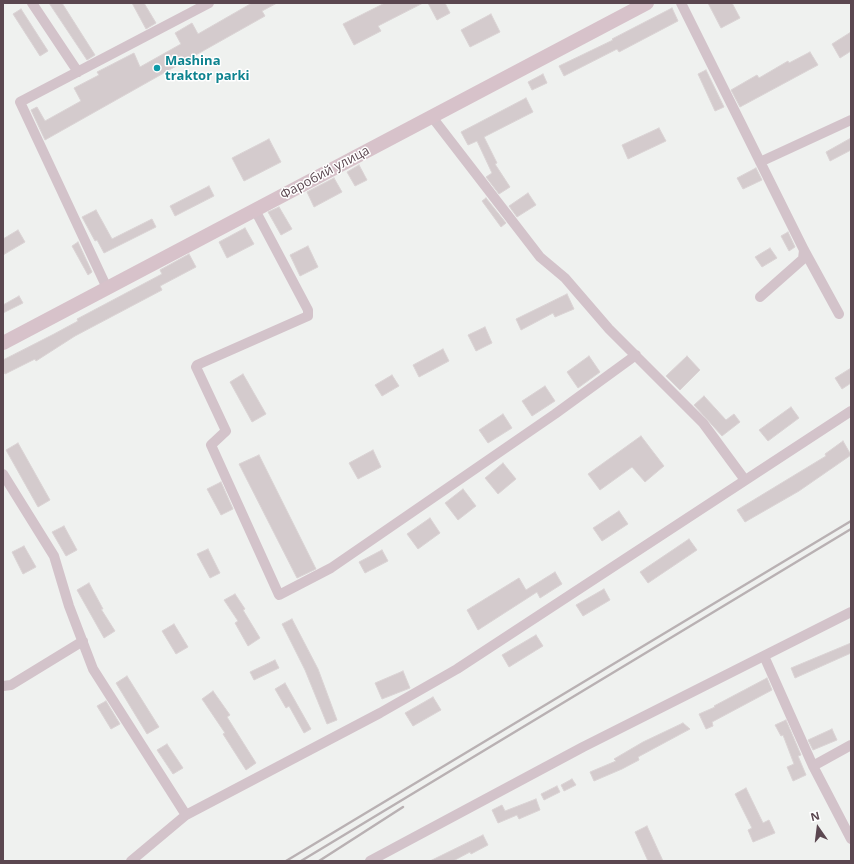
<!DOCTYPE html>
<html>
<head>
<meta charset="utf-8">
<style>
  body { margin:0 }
  #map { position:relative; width:854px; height:864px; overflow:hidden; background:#eff1ef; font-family:"Open Sans",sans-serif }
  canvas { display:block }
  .frame { position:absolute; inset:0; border:4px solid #5b4750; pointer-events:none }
  .north { position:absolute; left:798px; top:808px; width:40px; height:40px; -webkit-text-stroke:3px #fff; paint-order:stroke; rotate:346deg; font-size:11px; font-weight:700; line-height:16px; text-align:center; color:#5b4750 }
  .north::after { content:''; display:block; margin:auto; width:14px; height:18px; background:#5b4750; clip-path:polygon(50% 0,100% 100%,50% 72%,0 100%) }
</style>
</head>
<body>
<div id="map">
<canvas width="854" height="864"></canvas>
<div class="frame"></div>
<div class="north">N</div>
</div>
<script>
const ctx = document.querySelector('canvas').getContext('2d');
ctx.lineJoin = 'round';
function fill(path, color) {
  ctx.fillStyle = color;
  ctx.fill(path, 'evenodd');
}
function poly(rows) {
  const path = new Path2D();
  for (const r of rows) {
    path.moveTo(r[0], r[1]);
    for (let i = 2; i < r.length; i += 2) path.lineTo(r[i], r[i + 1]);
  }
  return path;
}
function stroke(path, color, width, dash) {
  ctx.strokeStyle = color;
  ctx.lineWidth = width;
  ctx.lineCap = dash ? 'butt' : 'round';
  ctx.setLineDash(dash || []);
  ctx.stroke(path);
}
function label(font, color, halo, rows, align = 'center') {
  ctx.font = font + ' "Open Sans",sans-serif';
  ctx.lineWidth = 3;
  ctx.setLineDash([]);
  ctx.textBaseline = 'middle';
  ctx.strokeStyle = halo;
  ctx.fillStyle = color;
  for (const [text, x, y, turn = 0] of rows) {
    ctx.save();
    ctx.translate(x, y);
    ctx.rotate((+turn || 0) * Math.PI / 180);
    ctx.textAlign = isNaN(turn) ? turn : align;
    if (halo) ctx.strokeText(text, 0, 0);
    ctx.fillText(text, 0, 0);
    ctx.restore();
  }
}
const building = poly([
  [49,3,62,3,95,55,87,60,49,3],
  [132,3,144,3,156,23,146,29,132,3],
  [252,3,277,3,262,11,265,16,45,140,31,110,37,107,45,121,81,101,74,88,99,75,97,72,134,53,140,67,181,44,175,33,192,23,198,34,252,3],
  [385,3,423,3,378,26,381,31,354,45,343,24,385,3],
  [428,3,445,3,450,13,437,20,428,3],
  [708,3,732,3,740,18,721,28,708,3],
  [672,8,678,21,619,52,617,49,564,76,559,66,613,40,612,39,672,8],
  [21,9,48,51,40,56,13,14,21,9],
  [491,14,500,32,470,47,461,30,491,14],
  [851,32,851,51,840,58,832,44,851,32],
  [810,52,818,65,740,107,731,90,757,75,759,78,788,61,789,63,810,52],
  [706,70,724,107,715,111,698,74,706,70],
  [543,74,547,83,532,90,528,82,543,74],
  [526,98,533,112,484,137,497,163,495,164,510,187,499,194,486,177,492,173,477,141,468,145,461,132,526,98],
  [659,128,666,141,628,159,622,145,659,128],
  [851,138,851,150,830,161,826,152,851,138],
  [269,139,281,162,244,181,232,158,269,139],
  [359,165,367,180,355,186,347,172,359,165],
  [756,168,762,180,743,189,737,178,756,168],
  [334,178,342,192,314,207,307,192,334,178],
  [209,186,214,196,175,216,170,206,209,186],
  [528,193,536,205,517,217,509,206,528,193],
  [486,198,506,223,501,227,482,201,486,198],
  [279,207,292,229,281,235,268,212,279,207],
  [96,210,112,239,152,219,156,227,104,253,97,240,95,241,82,217,96,210],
  [245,228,254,244,227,258,219,242,245,228],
  [18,230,25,242,3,255,3,239,18,230],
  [788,232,795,247,789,251,781,236,788,232],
  [78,242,92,272,88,275,72,246,78,242],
  [308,246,318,267,300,276,290,255,308,246],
  [770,248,777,258,762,267,755,257,770,248],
  [189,254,196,267,160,286,162,290,75,336,36,361,35,359,5,374,3,371,3,360,54,334,78,321,77,319,162,274,160,270,189,254],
  [567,294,574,309,555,317,553,313,521,330,516,319,567,294],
  [19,296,23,303,3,313,3,305,19,296],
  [485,327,492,343,476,351,468,335,485,327],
  [443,349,449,361,419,377,413,365,443,349],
  [589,356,600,372,578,388,567,372,589,356],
  [687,356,700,370,680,390,666,376,687,356],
  [851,368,851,383,842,389,835,378,851,368],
  [243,374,266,414,252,422,230,382,243,374],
  [392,375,399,386,382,396,375,385,392,375],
  [545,386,555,401,532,416,522,401,545,386],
  [704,396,726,420,734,414,740,422,722,436,694,405,704,396],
  [791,407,799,418,768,441,759,430,791,407],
  [503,414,512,428,488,443,479,430,503,414],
  [641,436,664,466,645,482,632,467,600,490,588,474,641,436],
  [843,441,851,455,799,491,745,522,737,510,826,456,825,454,843,441],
  [18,443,50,500,38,507,6,450,18,443],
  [373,450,381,467,358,479,349,463,373,450],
  [259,455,316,569,297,578,239,464,259,455],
  [503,463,516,479,498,494,485,478,503,463],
  [221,482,233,509,221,515,207,489,221,482],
  [463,489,476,506,458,520,445,503,463,489],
  [619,511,628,524,602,541,593,528,619,511],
  [430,518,440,533,418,549,407,534,430,518],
  [64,526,77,550,66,556,52,532,64,526],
  [689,539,697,550,648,583,640,572,689,539],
  [24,546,36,567,23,574,12,552,24,546],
  [208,549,220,573,210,578,197,554,208,549],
  [382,550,388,561,365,573,359,562,382,550],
  [555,572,562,584,540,598,537,592,478,630,467,610,519,578,526,590,555,572],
  [89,583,103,609,101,609,115,631,104,638,77,590,89,583],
  [604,589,610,600,583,616,576,605,604,589],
  [235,594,245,609,243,610,260,638,248,646,235,623,238,621,224,600,235,594],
  [292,619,318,669,337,720,327,724,305,670,282,624,292,619],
  [174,624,188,647,176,654,162,631,174,624],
  [536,635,543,646,509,667,502,655,536,635],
  [851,643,851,653,795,678,791,668,851,643],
  [275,660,279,668,254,680,250,672,275,660],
  [403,671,410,688,382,699,375,683,403,671],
  [127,676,159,727,147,734,116,683,127,676],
  [767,678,772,690,712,722,713,726,706,729,699,714,715,707,714,706,767,678],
  [285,683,311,729,304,733,289,706,286,708,275,689,285,683],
  [213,691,230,715,227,717,256,763,246,770,223,734,225,733,202,699,213,691],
  [433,697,441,710,413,726,405,713,433,697],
  [106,701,120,724,111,729,97,706,106,701],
  [786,720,801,755,798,756,806,775,793,781,787,767,794,764,783,735,781,736,775,725,786,720],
  [683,723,690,729,638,757,639,760,622,769,594,781,590,772,616,761,614,759,643,742,683,723],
  [832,729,837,740,813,750,808,740,832,729],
  [167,744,183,768,173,774,157,750,167,744],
  [572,779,576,785,564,791,561,785,572,779],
  [557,786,560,792,544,800,541,794,557,786],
  [746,788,763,823,769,820,775,833,753,842,748,830,752,828,735,794,746,788],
  [536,799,540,810,519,819,517,815,498,823,492,810,502,805,505,811,536,799],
  [647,826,663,861,648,861,635,832,647,826],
  [483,835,488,845,471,854,470,852,453,861,430,861,483,835]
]);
fill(building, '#d4cbcd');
stroke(building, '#dad3d4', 1);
stroke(poly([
  [32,3,78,72],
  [681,3,804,250,839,314],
  [432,117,540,257,565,278,609,329,703,423,745,480],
  [760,162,851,120],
  [255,210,308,310,308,316,197,365,196,367,226,431,211,445,279,595,331,568,555,414,636,355],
  [107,288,20,102,209,3],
  [760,297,803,259,804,250],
  [3,474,54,556,69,606,93,669,186,815],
  [764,656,813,766,851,839],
  [3,686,11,685,83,641],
  [813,766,851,745],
  [131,861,186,815,380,713,457,669,851,411],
  [370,861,583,747,851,612]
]), '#d3c3ca', 10);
stroke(poly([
  [3,343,647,3]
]), '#d7c2ca', 14);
stroke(poly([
  [286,861,851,521],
  [301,861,851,529],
  [319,861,403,807]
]), '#b9b1b3', 2.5);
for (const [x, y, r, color] of [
  [157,68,4,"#0f9aa8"]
]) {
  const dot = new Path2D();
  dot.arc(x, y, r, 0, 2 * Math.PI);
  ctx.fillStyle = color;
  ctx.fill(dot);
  stroke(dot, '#fff', 1.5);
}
label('bold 13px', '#0d838f', '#fff', [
  ["Mashina",165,61],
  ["traktor parki",165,76]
], 'left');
label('13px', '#5b4750', '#fff', [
  ["Фаробий улица",325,173,-28]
]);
</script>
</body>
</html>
